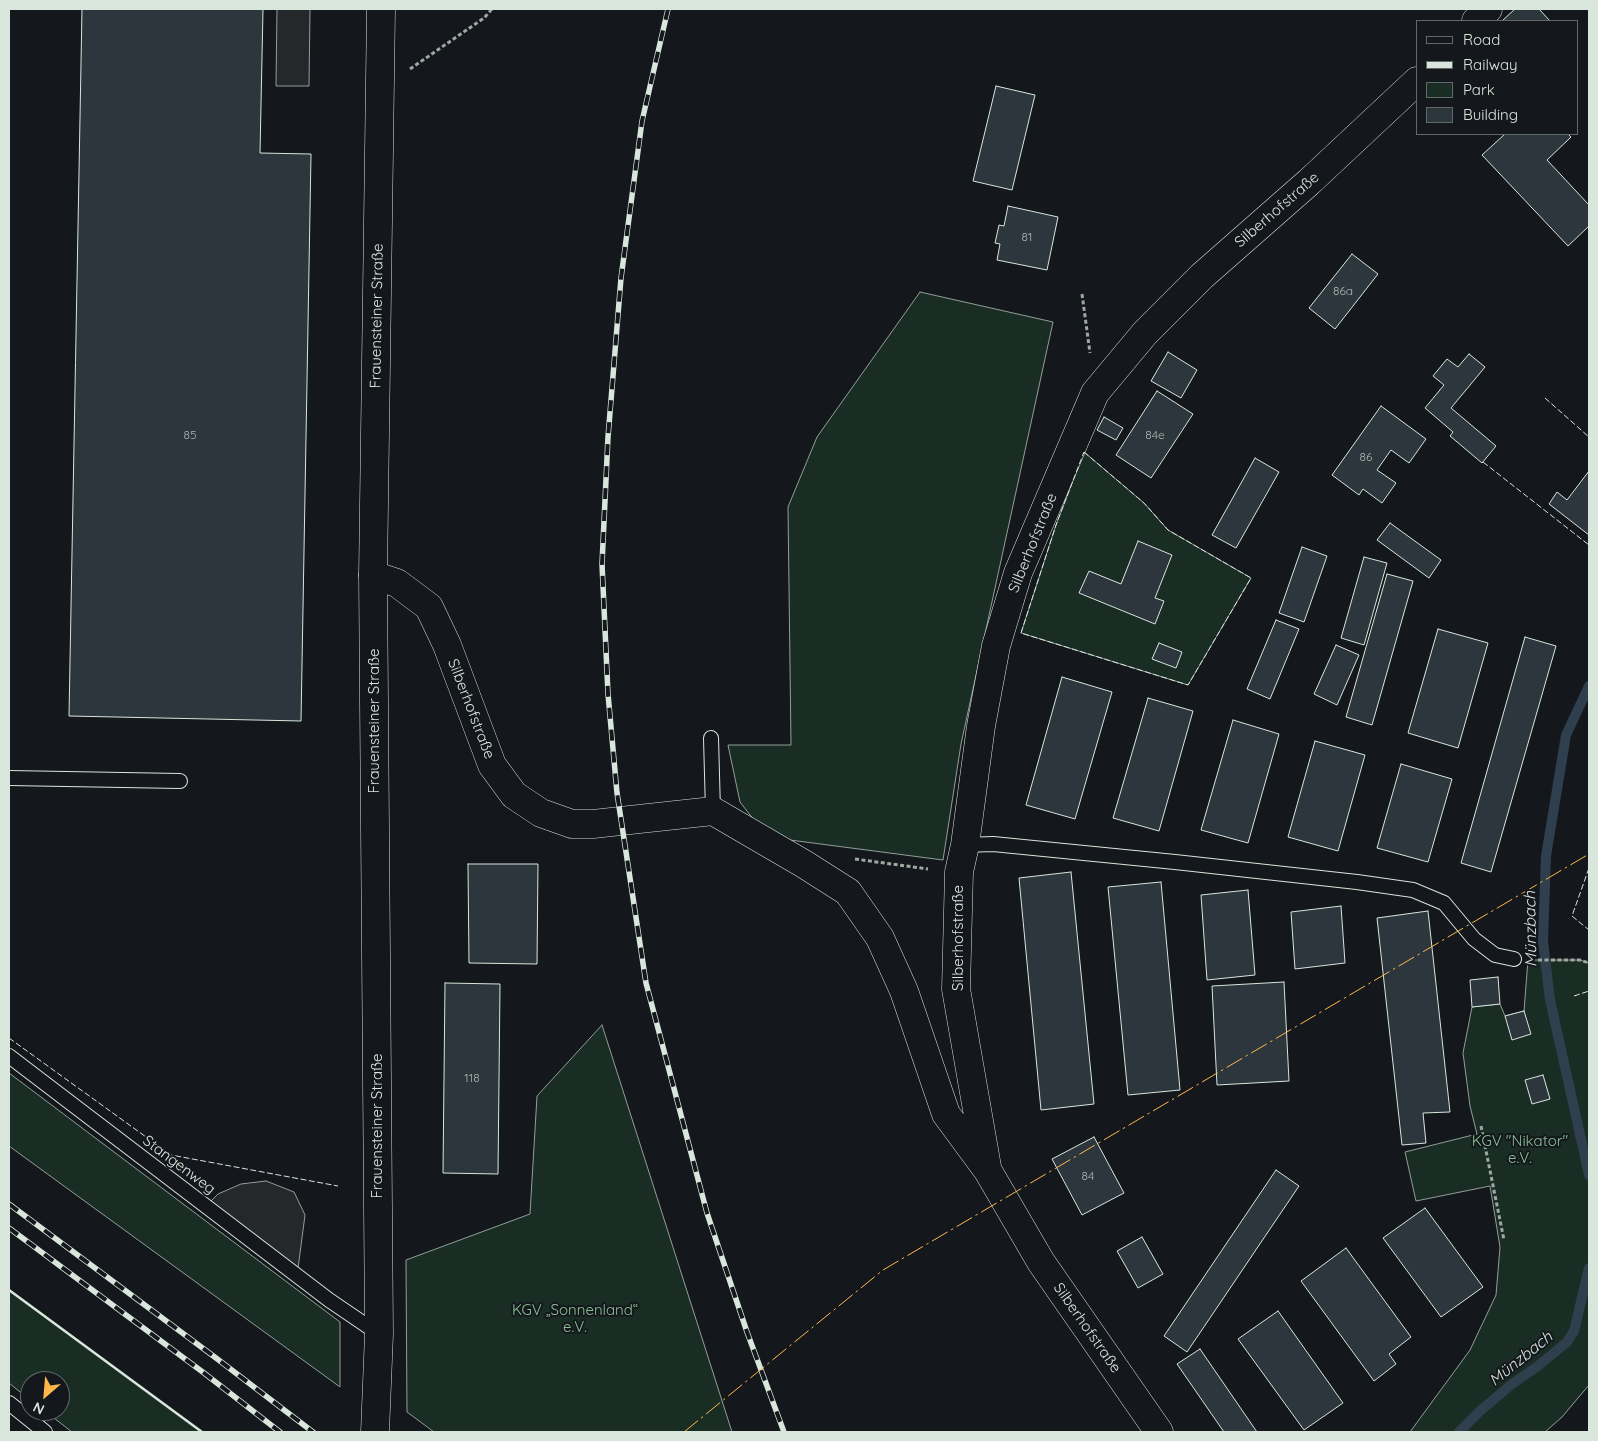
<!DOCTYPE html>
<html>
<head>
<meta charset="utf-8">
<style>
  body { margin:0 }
  #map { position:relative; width:1598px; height:1441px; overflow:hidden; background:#14181c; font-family:Quicksand,sans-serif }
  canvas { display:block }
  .frame { position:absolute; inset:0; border:10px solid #d8e6dc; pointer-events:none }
  .legend { position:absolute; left:1416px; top:20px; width:162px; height:115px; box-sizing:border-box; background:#14181c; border:1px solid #626a69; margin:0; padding:6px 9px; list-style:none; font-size:15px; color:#d8e6dc }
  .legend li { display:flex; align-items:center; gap:10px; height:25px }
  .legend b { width:25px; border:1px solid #626a69 }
  .north { position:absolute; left:20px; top:1371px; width:50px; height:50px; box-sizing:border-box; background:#14181c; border:1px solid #626a69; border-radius:50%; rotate:207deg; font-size:14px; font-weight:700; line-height:20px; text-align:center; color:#d8e6dc }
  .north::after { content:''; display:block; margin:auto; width:18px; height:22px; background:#ffb74d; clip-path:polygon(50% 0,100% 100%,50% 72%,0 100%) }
</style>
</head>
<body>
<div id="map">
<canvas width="1598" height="1441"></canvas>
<div class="frame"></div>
<ul class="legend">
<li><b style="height:6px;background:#14181c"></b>Road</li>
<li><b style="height:6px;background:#d8e6dc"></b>Railway</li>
<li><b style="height:14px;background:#1a2d24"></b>Park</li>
<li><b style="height:14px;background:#2c363c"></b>Building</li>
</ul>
<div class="north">N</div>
</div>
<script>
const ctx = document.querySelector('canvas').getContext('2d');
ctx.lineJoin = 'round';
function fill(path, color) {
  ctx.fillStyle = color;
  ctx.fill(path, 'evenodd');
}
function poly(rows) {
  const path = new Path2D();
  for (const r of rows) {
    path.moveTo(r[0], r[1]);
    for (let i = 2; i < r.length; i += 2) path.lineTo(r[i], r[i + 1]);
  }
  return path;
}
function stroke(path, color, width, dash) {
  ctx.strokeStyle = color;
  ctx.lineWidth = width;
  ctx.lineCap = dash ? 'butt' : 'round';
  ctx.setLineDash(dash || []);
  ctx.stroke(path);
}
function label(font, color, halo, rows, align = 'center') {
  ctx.font = font + ' Quicksand,sans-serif';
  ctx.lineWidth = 4;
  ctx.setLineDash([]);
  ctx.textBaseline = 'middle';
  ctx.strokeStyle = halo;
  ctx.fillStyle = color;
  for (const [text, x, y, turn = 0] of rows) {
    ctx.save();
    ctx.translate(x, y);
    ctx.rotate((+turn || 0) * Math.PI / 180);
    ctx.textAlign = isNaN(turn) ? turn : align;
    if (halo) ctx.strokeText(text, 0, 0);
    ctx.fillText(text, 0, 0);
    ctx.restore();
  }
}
const green = poly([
  [920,292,1053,322,961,744,943,860,767,837,740,802,728,745,791,745,788,507,817,437,920,292],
  [1084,452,1144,503,1168,530,1251,578,1188,685,1021,633,1056,525,1084,452],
  [1528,960,1580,960,1589,963,1589,1385,1562,1417,1545,1432,1410,1432,1470,1350,1496,1295,1500,1247,1490,1186,1416,1201,1405,1152,1477,1134,1470,1106,1463,1053,1472,1007,1500,1004,1505,1016,1524,1011,1528,960],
  [602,1025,732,1432,434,1432,407,1412,406,1260,530,1214,537,1096,602,1025],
  [9,1073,340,1322,340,1387,9,1146,9,1073],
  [9,1290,202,1432,72,1432,45,1411,60,1411,60,1381,30,1381,30,1400,9,1383,9,1290]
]);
fill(green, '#1a2d24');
stroke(green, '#939e99', 1);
const parking = poly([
  [277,9,310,9,309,86,276,86,277,9],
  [266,1181,294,1192,305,1215,297,1276,206,1206,218,1194,241,1184,266,1181]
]);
fill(parking, '#24282b');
stroke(parking, '#939e99', 1);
stroke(poly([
  [1589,686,1566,735,1546,856,1543,941,1550,1000,1589,1175],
  [1459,1432,1480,1411,1512,1384,1538,1366,1567,1342,1574,1331,1589,1268]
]), '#2f3f4d', 10);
const building = poly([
  [82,9,263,9,260,153,311,154,301,721,69,716,82,9],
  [1515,9,1539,9,1550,21,1502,21,1515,9],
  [996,86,1035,95,1012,190,973,181,996,86],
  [1505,134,1568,134,1571,137,1547,160,1589,205,1589,226,1568,246,1482,155,1505,134],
  [1008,206,1058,217,1047,270,997,260,1000,244,995,243,999,225,1004,226,1008,206],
  [1352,254,1378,274,1335,329,1309,308,1352,254],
  [1168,352,1197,370,1181,398,1151,381,1168,352],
  [1469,354,1485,367,1451,408,1496,446,1482,463,1450,436,1453,432,1425,408,1444,385,1433,376,1447,359,1458,367,1469,354],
  [1157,391,1193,414,1151,478,1116,455,1157,391],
  [1381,406,1426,439,1409,463,1391,450,1377,470,1396,483,1382,503,1363,489,1359,495,1332,475,1381,406],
  [1104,417,1123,428,1116,440,1097,430,1104,417],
  [1255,458,1279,472,1236,548,1212,535,1255,458],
  [1589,471,1589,535,1549,504,1557,492,1567,500,1589,471],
  [1390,523,1441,560,1429,578,1377,540,1390,523],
  [1138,541,1172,555,1155,598,1164,601,1155,624,1079,593,1089,571,1121,584,1138,541],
  [1302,547,1327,556,1304,622,1279,613,1302,547],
  [1364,557,1387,563,1364,645,1341,638,1364,557],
  [1387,574,1413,581,1372,725,1346,717,1387,574],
  [1276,620,1299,629,1270,699,1247,689,1276,620],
  [1438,629,1488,643,1458,748,1408,733,1438,629],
  [1525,637,1556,646,1491,872,1461,863,1525,637],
  [1159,643,1182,652,1176,668,1152,659,1159,643],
  [1336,645,1359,655,1337,705,1314,694,1336,645],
  [1062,677,1112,692,1075,819,1026,805,1062,677],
  [1148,698,1193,711,1159,831,1113,818,1148,698],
  [1233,720,1279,734,1248,843,1201,830,1233,720],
  [1315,741,1365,755,1338,851,1288,837,1315,741],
  [1401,764,1452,779,1428,862,1377,848,1401,764],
  [468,864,538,864,537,964,469,963,468,864],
  [1071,872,1094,1104,1041,1110,1019,878,1071,872],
  [1161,882,1180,1090,1128,1095,1108,887,1161,882],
  [1248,890,1255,975,1207,980,1201,895,1248,890],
  [1341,906,1345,963,1295,969,1291,912,1341,906],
  [1428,911,1450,1112,1423,1113,1426,1143,1402,1145,1377,918,1428,911],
  [1498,977,1500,1004,1472,1007,1470,980,1498,977],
  [1284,982,1289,1081,1217,1085,1212,986,1284,982],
  [445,983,500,984,498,1174,443,1173,445,983],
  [1524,1011,1531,1034,1512,1040,1505,1016,1524,1011],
  [1543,1075,1550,1099,1532,1104,1525,1080,1543,1075],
  [1094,1137,1124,1193,1082,1215,1052,1159,1094,1137],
  [1276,1170,1299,1186,1187,1352,1164,1336,1276,1170],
  [1425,1208,1483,1287,1441,1317,1383,1238,1425,1208],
  [1142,1237,1163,1274,1138,1288,1117,1251,1142,1237],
  [1346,1248,1411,1337,1389,1354,1396,1364,1374,1381,1301,1281,1346,1248],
  [1278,1311,1343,1403,1304,1430,1238,1339,1278,1311],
  [1200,1349,1257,1432,1224,1432,1177,1364,1200,1349]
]);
fill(building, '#2c363c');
stroke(building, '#d8e6dc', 1);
const lane = poly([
  [711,738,713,811],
  [9,778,180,781],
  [965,845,993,844,1175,862,1357,882,1413,890,1444,903,1474,939,1495,955,1514,959],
  [9,1056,329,1300,379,1334],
  [9,1403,45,1432]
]);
const street = poly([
  [1476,21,1488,9],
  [373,575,397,583,429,607,447,645,492,765,514,795,541,813,572,824,593,824,713,811,804,864,848,892,880,938,904,991,946,1114,988,1171,1041,1262,1159,1432],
  [987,1167,956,989,959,872,965,845,981,726,996,646,1018,573,1095,393,1145,333,1202,276,1309,182,1417,81]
]);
const secondary = poly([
  [375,1432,379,1334,373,575,381,9]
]);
stroke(lane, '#d8e6dc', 16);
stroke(street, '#d8e6dc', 29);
stroke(secondary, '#d8e6dc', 29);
stroke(poly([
  [410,69,484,18,492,9],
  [1082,294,1090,353],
  [855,859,928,869],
  [1538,960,1580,960,1589,963],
  [1481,1126,1504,1240]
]), '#9da8a2', 3, [4, 2.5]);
stroke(lane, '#14181c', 14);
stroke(street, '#14181c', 28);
stroke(secondary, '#14181c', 28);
const rail = poly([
  [668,9,642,121,621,278,608,437,602,564,608,694,617,793,646,983,707,1213,747,1332,784,1432],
  [9,1204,216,1358,313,1432],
  [9,1228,204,1373,280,1432]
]);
stroke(rail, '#d8e6dc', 5.5);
stroke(rail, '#14181c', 4, [11]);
stroke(poly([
  [1545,398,1589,437],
  [1084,452,1144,503,1168,530,1251,578,1188,685,1021,633,1056,525,1084,452],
  [1483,462,1589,545],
  [1589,868,1572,916,1589,930],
  [1574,996,1589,991],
  [9,1038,171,1155,338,1186]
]), '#d8e6dc', 1, [6, 2.5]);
stroke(poly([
  [9,1290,202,1432]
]), '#d8e6dc', 2.5);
stroke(poly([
  [684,1432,883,1270,1589,854]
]), '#ffb74d', 1, [18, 4, 2.5, 4]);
label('12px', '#adbab4', null, [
  ["81",1027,237],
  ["86a",1343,291],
  ["85",190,435],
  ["84e",1155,435],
  ["86",1366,457],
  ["118",472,1078],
  ["84",1088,1176]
]);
label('15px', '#d8e6dc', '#14181c', [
  ["Silberhofstraße",1277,210,-41],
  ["Frauensteiner Straße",377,316,-89],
  ["Silberhofstraße",1033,543,-68],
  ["Silberhofstraße",471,709,69],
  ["Frauensteiner Straße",374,721,-90],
  ["Silberhofstraße",958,938,-90],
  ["Frauensteiner Straße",377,1126,-90],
  ["Stangenweg",179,1165,37],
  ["Silberhofstraße",1087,1328,55]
]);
label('15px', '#8ac095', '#14181c', [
  ["KGV \"Nikator\"",1520,1141],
  ["e.V.",1520,1158],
  ["KGV „Sonnenland“",575,1310],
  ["e.V.",575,1327]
]);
label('italic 16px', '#d8e6dc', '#14181c', [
  ["Münzbach",1531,929,-91],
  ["Münzbach",1521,1359,-39]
]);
</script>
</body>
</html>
